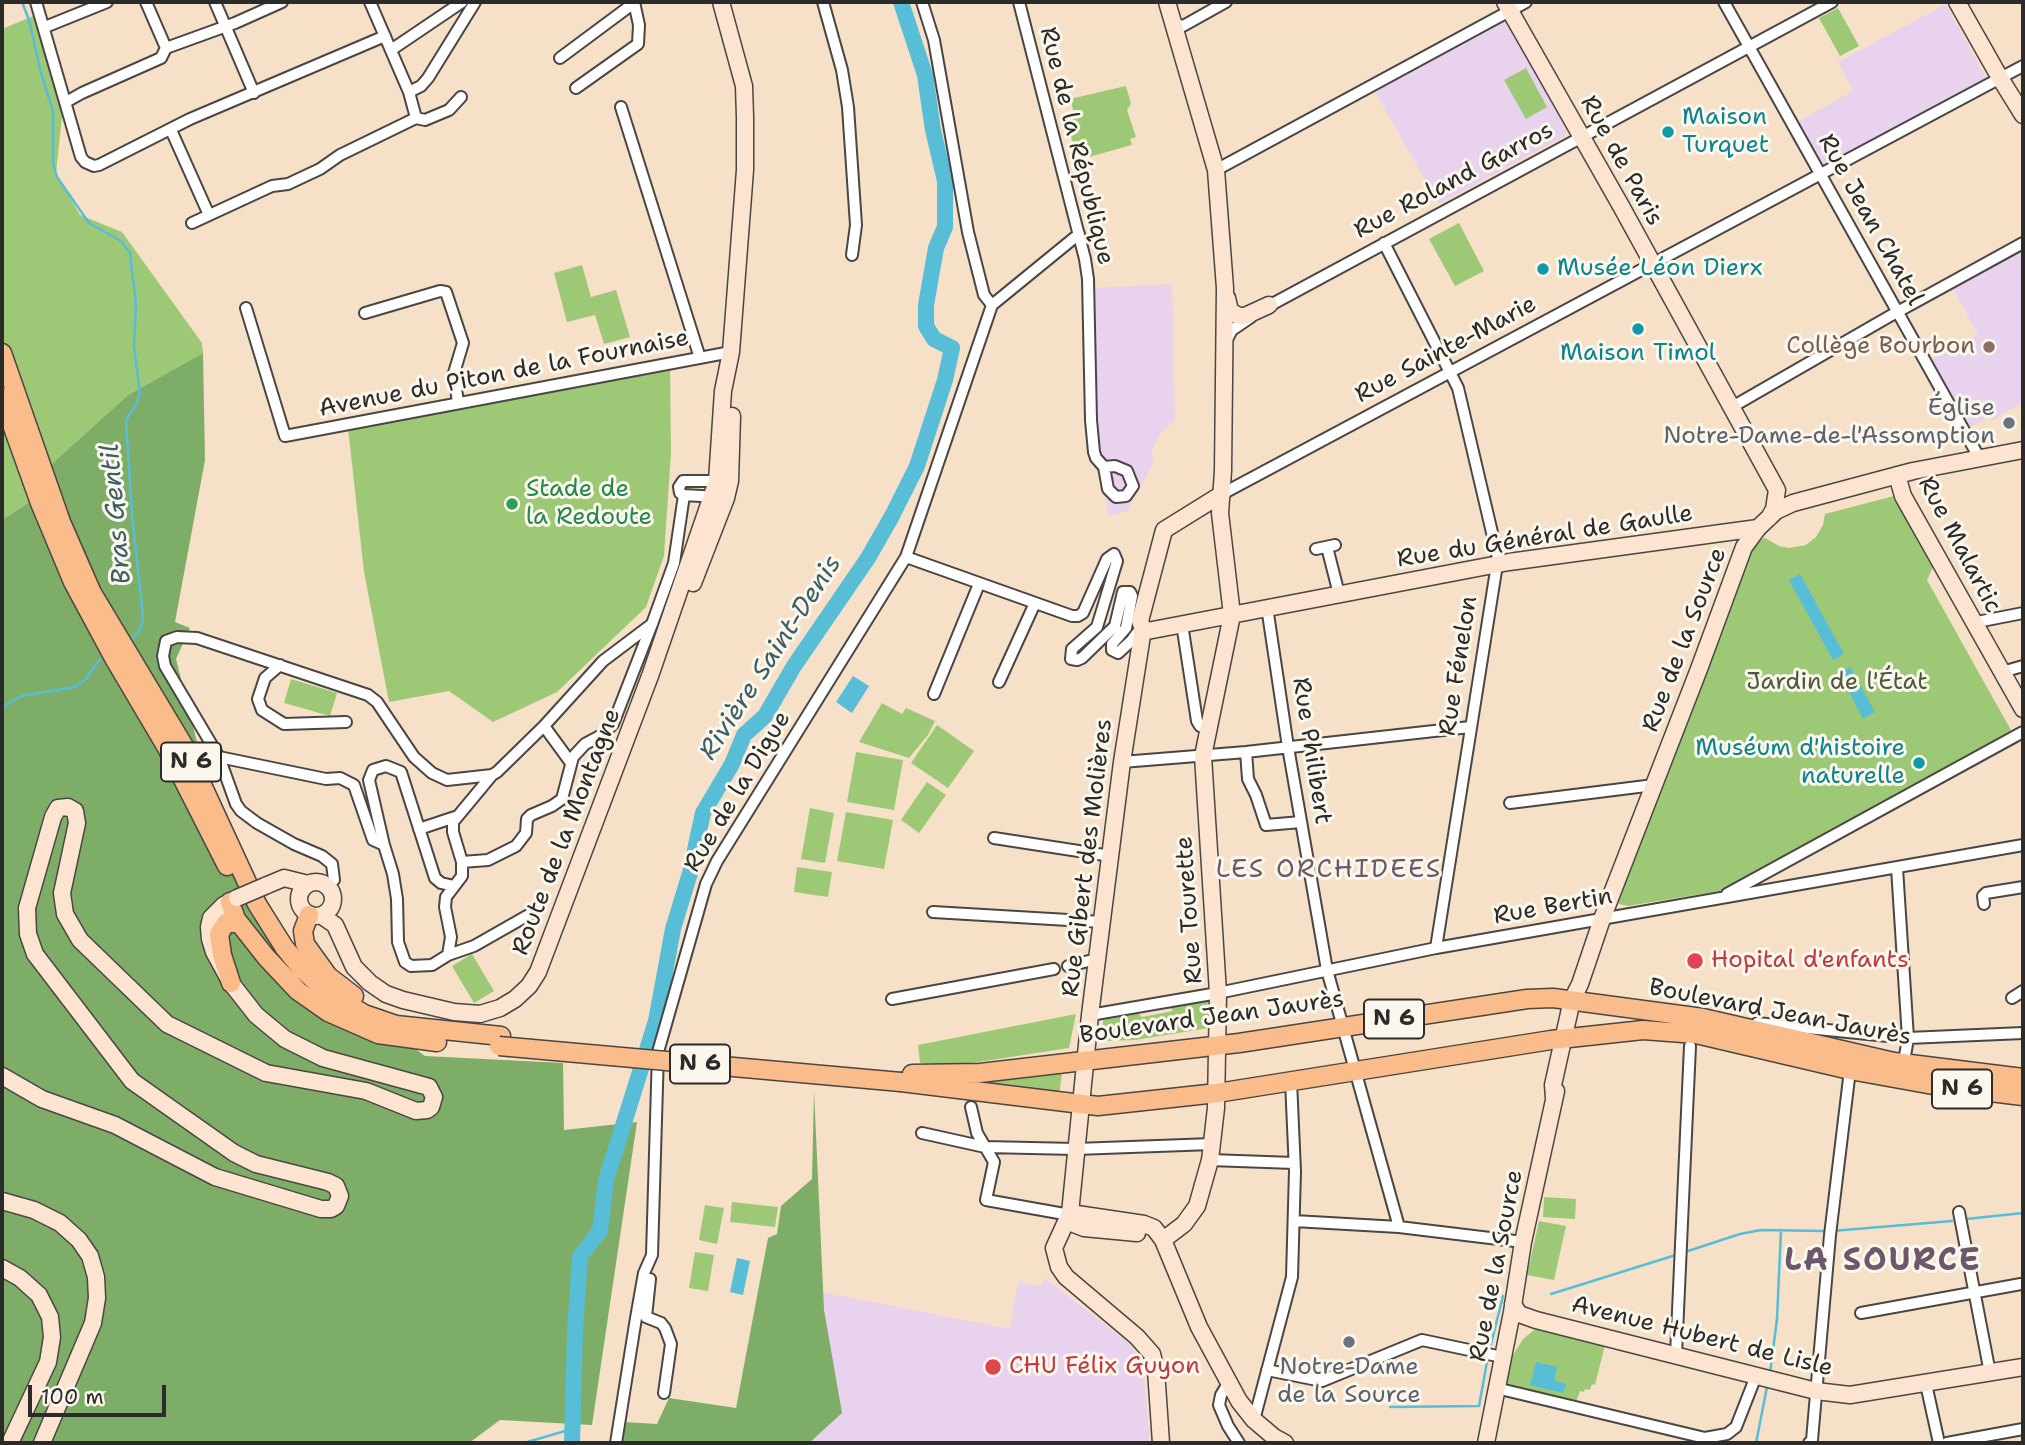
<!DOCTYPE html>
<html>
<head>
<meta charset="utf-8">
<style>
  body { margin:0 }
  #map { position:relative; width:2025px; height:1445px; overflow:hidden; background:#f6e1c8; font-family:"Shantell Sans",sans-serif }
  canvas { display:block }
  .frame { position:absolute; inset:0; border:4px solid #2b2b2b; pointer-events:none }
  .scale { position:absolute; left:28px; top:1385px; width:138px; height:32px; box-sizing:border-box; border:4px solid #2b2b2b; border-top:0; padding-left:9px; font-size:21px; line-height:24px; white-space:nowrap; color:#2b2b2b; -webkit-text-stroke:5px #fbf7ec; paint-order:stroke }
</style>
</head>
<body>
<div id="map">
<canvas width="2025" height="1445"></canvas>
<div class="frame"></div>
<div class="scale">100 m</div>
</div>
<script>
const ctx = document.querySelector('canvas').getContext('2d');
ctx.lineJoin = 'round';
function fill(path, color) {
  ctx.fillStyle = color;
  ctx.fill(path, 'evenodd');
}
function poly(rows) {
  const path = new Path2D();
  for (const r of rows) {
    if (r.length === 3) {
      path.moveTo(r[0] + r[2], r[1]);
      path.arc(r[0], r[1], r[2], 0, 2 * Math.PI);
      continue;
    }
    path.moveTo(r[0], r[1]);
    for (let i = 2; i < r.length; i += 2) path.lineTo(r[i], r[i + 1]);
  }
  return path;
}
function stroke(path, color, width, dash) {
  ctx.strokeStyle = color;
  ctx.lineWidth = width;
  ctx.lineCap = dash ? 'butt' : 'round';
  ctx.setLineDash(dash || []);
  ctx.stroke(path);
}
function label(font, color, halo, rows, align = 'center') {
  ctx.font = font + ' "Shantell Sans",sans-serif';
  ctx.lineWidth = 6;
  ctx.setLineDash([]);
  ctx.textBaseline = 'middle';
  ctx.strokeStyle = halo;
  ctx.fillStyle = color;
  for (const [text, x, y, turn = 0] of rows) {
    ctx.save();
    ctx.translate(x, y);
    ctx.rotate((+turn || 0) * Math.PI / 180);
    ctx.textAlign = isNaN(turn) ? turn : align;
    if (halo) ctx.strokeText(text, 0, 0);
    ctx.fillText(text, 0, 0);
    ctx.restore();
  }
}
fill(poly([
  [1946,4,1986,78,1822,167,1797,122,1853,91,1838,62],
  [1506,21,1566,129,1565,136,1439,204,1375,92],
  [2023,249,2023,402,1993,420,1990,416,1970,427,1932,359,1978,335,1953,288],
  [1172,284,1175,420,1162,431,1152,449,1153,464,1127,511,1109,516,1097,456,1093,288],
  [1045,1278,1131,1345,1139,1357,1144,1375,1150,1443,781,1443,821,1292,1010,1329,1018,1282,1042,1286]
]), '#e9d2ee');
fill(poly([
  [1838,8,1859,46,1840,56,1819,18],
  [38,14,66,80,56,173,80,215,122,232,202,343,203,353,128,395,45,470,28,503,2,520,2,29],
  [1526,68,1547,107,1526,119,1504,80],
  [1126,86,1131,104,1127,110,1136,137,1130,139,1132,145,1085,158,1083,153,1078,154,1068,130,1064,130,1061,117,1074,113,1070,99],
  [1459,223,1484,271,1455,286,1429,239],
  [582,265,591,297,616,290,630,337,604,344,595,315,567,322,554,273],
  [670,366,671,453,664,556,646,607,557,692,493,722,449,691,389,702,364,572,348,428],
  [1894,496,1934,565,1927,580,2012,732,1726,890,1628,906,1619,904,1617,894,1753,544,1765,538,1779,546,1789,548,1806,545,1816,537,1823,525,1825,514],
  [291,679,337,693,330,716,284,703],
  [882,703,902,714,906,708,935,721,928,735,909,758,859,742],
  [937,725,974,751,948,788,911,763],
  [856,752,903,760,894,810,847,802],
  [927,782,946,795,919,833,901,820],
  [810,808,834,813,825,863,801,859],
  [846,812,893,820,884,869,837,861],
  [797,867,832,872,828,897,794,892],
  [472,954,494,991,474,1003,452,966],
  [1208,998,1209,1028,1135,1040,1103,1041,1103,1017,1136,1011,1142,1017,1173,1011,1168,1005],
  [1076,1014,1069,1048,959,1065,920,1063,918,1045],
  [1063,1067,1059,1095,970,1083,971,1079],
  [1544,1197,1576,1199,1575,1219,1543,1217],
  [732,1202,778,1207,775,1227,730,1222],
  [705,1205,724,1208,717,1244,699,1240],
  [1539,1221,1566,1226,1554,1280,1527,1275],
  [695,1252,714,1255,708,1291,689,1288],
  [1542,1329,1605,1345,1595,1385,1592,1384,1590,1390,1585,1389,1584,1392,1580,1391,1576,1402,1506,1383,1513,1355,1523,1339,1534,1330]
]), '#9dc976');
fill(poly([
  [203,353,205,460,175,622,190,628,176,659,208,786,299,962,425,1056,563,1063,564,1130,637,1122,592,1425,500,1420,469,1443,2,1443,2,520,28,503,45,470,128,395],
  [814,1091,824,1310,842,1413,809,1443,622,1443,624,1422,657,1424,669,1398,736,1408,768,1238,777,1234,781,1206,812,1179]
]), '#7ead67');
fill(poly([
  [1800,574,1844,654,1833,660,1789,580],
  [1850,667,1875,712,1863,719,1839,673],
  [853,676,869,686,852,713,836,702],
  [737,1258,750,1261,743,1295,730,1292],
  [1536,1362,1557,1367,1554,1380,1566,1384,1563,1393,1530,1385]
]), '#58bdd6');
stroke(poly([
  [22,2,29,20,41,73,53,111,53,163,57,177,89,223,121,241,130,253,136,305,134,347,140,392,136,405,126,420,132,514,143,618,140,630,132,639],
  [2,709,8,703,22,696,75,687,86,679,100,659],
  [1966,1219,2023,1213],
  [1832,1231,1952,1221],
  [1685,1252,1740,1234,1761,1230,1825,1231],
  [1551,1294,1679,1254],
  [1491,1344,1503,1296],
  [1770,1373,1777,1319,1781,1230],
  [1390,1407,1479,1406,1487,1362],
  [524,1443,572,1429],
  [1756,1443,1767,1387]
]), '#58bdd6', 2.5);
stroke(poly([
  [572,1443,575,1332,580,1256,600,1231,606,1180,656,1021,673,929,690,873,703,813,732,764,744,735,765,716,794,666,868,558,892,516,917,466,945,380,952,348,934,339,926,326,926,305,936,248,945,227,945,181,933,130,925,75,901,2]
]), '#58bdd6', 16);
const street = poly([
  [36,2,81,157,85,162,94,166,99,165,190,119,385,36],
  [215,2,254,93],
  [823,2,842,70,848,107,856,225,852,255],
  [922,2,934,40,968,232,984,295,992,305],
  [1019,2,1085,259,1088,279,1091,420,1094,452,1096,458,1104,467,1108,489,1116,497,1126,496,1133,486,1127,471,1115,466,1104,467],
  [1724,2,1976,452,1982,458],
  [1174,24,1183,26,1226,2],
  [45,27,107,2],
  [166,48,235,23,282,2],
  [391,50,462,2],
  [560,58,634,3],
  [576,88,638,44,639,25,634,2],
  [409,92,421,86,428,78,475,2],
  [66,102,82,93,161,58,166,48,146,2],
  [621,107,700,358],
  [416,118,425,120,449,110,461,97],
  [171,130,209,215],
  [1216,170,1526,2],
  [192,223,272,186,288,184,320,169,340,155,416,118,409,92,370,2],
  [1384,243,1458,388,1498,558,1436,948],
  [246,308,285,436,731,352],
  [1265,308,1832,2],
  [365,313,440,291,446,292,463,343,454,373,458,403],
  [1226,341,1232,330,1251,317],
  [1732,407,1890,316,2023,243],
  [1222,494,2023,66],
  [718,497,684,495,680,493,679,487,683,481,720,481],
  [1327,547,1339,594],
  [1316,549,1335,545],
  [906,557,1072,616,1078,616,1083,613,1107,559,1114,554,1117,561,1097,627,1072,649,1071,659,1077,660,1082,658,1115,626,1123,592,1130,592,1132,596,1126,628,1112,644,1112,650,1118,653,1131,641,1137,633,1142,632],
  [1267,607,1288,747,1327,970,1399,1227],
  [652,624,674,563,684,495],
  [1182,624,1197,721,1200,726,1209,728],
  [1975,624,1982,621,2023,613],
  [280,665,265,678,258,699,262,710,284,724,346,722],
  [2002,672,2023,666],
  [999,682,1035,603],
  [934,694,979,584],
  [544,726,571,763],
  [1246,752,1248,779,1256,795,1266,825,1301,822],
  [219,757,236,804,241,811,257,823,294,844,322,856,332,864,334,880],
  [1122,762,1246,752,1470,727],
  [1510,803,1654,785],
  [419,829,455,817],
  [994,838,1111,856],
  [384,845,369,780,373,770,386,766,401,772,435,878,441,883,454,886],
  [462,862,488,860,516,846,526,833,527,819,531,815,552,806,562,799,573,757,585,744,602,735,613,724,652,624,603,661,544,726,497,772,492,775,447,780,432,773,414,757,377,702,368,695,197,638,177,637,166,641,163,656,165,666,219,757,326,779,340,778,354,785,373,840,384,845,393,874,397,899,398,942,405,962,411,966,432,965,448,955,451,937,445,907,446,897,462,876,462,862,453,832,453,822,492,775],
  [1897,868,1908,1038,1903,1068],
  [1727,894,2023,732],
  [1984,904,1983,896,1986,893,2023,887],
  [933,912,1102,922],
  [448,955,474,946,532,913],
  [1068,966,1097,959],
  [2012,998,2023,991],
  [892,999,1054,969],
  [1090,1015,1218,993,1436,948,2023,845],
  [1757,1023,1908,1038,2023,1033],
  [971,1107,977,1133,994,1162,986,1200,1070,1215],
  [922,1133,985,1147,1076,1149,1212,1144],
  [1210,1160,1294,1163],
  [1959,1212,1990,1373],
  [1294,1221,1399,1227,1523,1242],
  [650,1279,646,1317,661,1323,665,1328,671,1344,664,1393],
  [1861,1313,2021,1284],
  [1676,1355,1690,1046],
  [1267,1370,1322,1381,1422,1340,1502,1357],
  [1229,1382,1221,1395,1219,1405,1228,1426,1239,1443],
  [1926,1384,1939,1443],
  [1496,1388,1705,1438,1727,1434,1736,1427,1756,1376],
  [1254,1420,1292,1277,1295,1171,1291,1081],
  [616,1443,636,1318,644,1273,652,1255,658,1052,706,884,717,861,906,557,992,305,1079,234],
  [1809,1443,1812,1440,1830,1235,1850,1070],
  [1947,1443,2023,1429]
]);
const secondary = poly([
  [1505,2,1621,206,1777,490,1774,509,1769,518],
  [1957,2,2000,78,2023,115],
  [1227,298,1230,311,1239,316,1245,316,1269,305],
  [1897,475,1903,496,2023,709],
  [693,583,726,498,730,481,732,416],
  [1142,632,1509,562,1758,528],
  [316,899,17],
  [265,886,284,878,308,884],
  [322,916,335,925,354,967,370,983,386,994,403,1000,454,1012,480,1014,500,1008,515,999,529,986,538,972,650,676,717,481,723,391,731,352,745,170,745,117,744,86,721,2],
  [2,1076,42,1099,115,1125,215,1177,321,1209,331,1209,336,1206,340,1196,336,1186,328,1182,256,1164,234,1153,132,1081,35,954,28,934,27,908,53,817,58,808,68,807,75,811,77,823,62,893,65,914,80,940,167,1024,266,1073,366,1091,416,1111,427,1110,431,1107,434,1097,429,1087,323,1058,285,1039,256,1015,231,983,214,952,210,939,209,927,211,918,224,905,237,898],
  [1554,1098,1553,1085,1572,1000,1580,984,1602,919,1699,669,1744,547,1758,528,1776,511,1793,503,1913,471,2023,450],
  [2,1201,34,1210,60,1223,79,1240,90,1256,96,1277,97,1298,93,1323,42,1443],
  [1070,1213,1144,1224,1154,1228,1163,1240,1199,1327,1239,1401,1254,1420,1274,1437,1285,1443],
  [1069,1216,1074,1224,1084,1228,1137,1233],
  [1163,1240,1184,1224,1197,1206,1210,1160,1216,1108,1218,993,1203,756,1232,615,1220,513,1223,471,1225,288,1216,170,1167,2],
  [2,1268,20,1278,39,1295,50,1317,52,1337,48,1362,10,1443],
  [1513,1304,1519,1314,1536,1320,1816,1391,1850,1395,2023,1367],
  [1161,1443,1156,1370,1152,1354,1137,1337,1066,1277,1059,1267,1054,1248,1070,1213,1090,1015,1122,762,1143,629,1140,621,1164,530,1222,494],
  [1486,1443,1512,1312,1523,1242,1556,1091]
]);
const primary = poly([
  [2,353,61,522,92,593,185,748,257,904,284,947,301,968,325,990,364,1014,396,1025,501,1036],
  [2,397,40,503,73,582,115,660,167,748,227,866],
  [230,902,236,919,266,957,298,991,328,1012,378,1034,437,1042],
  [309,915,303,931,305,944,328,976,354,996],
  [231,983,222,955,219,934,226,923,239,923],
  [912,1074,980,1073,1239,1043,1527,999,1553,998,1703,1018,1894,1062,2023,1078],
  [901,1082,1098,1106,1217,1093,1551,1040,1643,1030,1696,1034,1850,1070,1933,1085,2023,1096]
]);
stroke(street, '#494643', 14);
stroke(secondary, '#494643', 19);
stroke(primary, '#494643', 21);
stroke(street, '#fff', 10);
stroke(secondary, '#fde4d0', 16);
stroke(primary, '#f9bc8a', 18);
const secondaryBridge = poly([
  [237,898,265,886]
]);
const primaryBridge = poly([
  [499,1046,901,1082]
]);
stroke(secondaryBridge, '#494643', 19, []);
stroke(primaryBridge, '#494643', 21, []);
stroke(secondaryBridge, '#fde4d0', 16);
stroke(primaryBridge, '#f9bc8a', 18);
for (const [x, y, r, color] of [
  [1668,132,7,"#0f9aa8"],
  [1543,269,7,"#0f9aa8"],
  [1638,329,7,"#0f9aa8"],
  [1989,347,7,"#8d6e63"],
  [2009,423,7,"#6b7280"],
  [512,504,7,"#2e9e5b"],
  [1919,763,7,"#0f9aa8"],
  [1695,961,9,"#e0444e"],
  [1349,1342,7,"#6b7280"],
  [993,1367,9,"#e0444e"]
]) {
  const dot = new Path2D();
  dot.arc(x, y, r, 0, 2 * Math.PI);
  ctx.fillStyle = color;
  ctx.fill(dot);
  stroke(dot, '#fbf7ec', 2.5);
}
for (const [x, y, w] of [
  [191,762,60],
  [1394,1019,60],
  [700,1064,60],
  [1962,1089,60]
]) {
  const box = new Path2D();
  box.roundRect(x - w / 2, y - 19.5, w, 39, 5);
  ctx.fillStyle = '#fbf7ec';
  ctx.fill(box);
  stroke(box, '#2b2b2b', 2);
}
label('bold 23px', '#2b2b2b', null, [
  ["N 6",191,762],
  ["N 6",1394,1019],
  ["N 6",700,1064],
  ["N 6",1962,1089]
]);
label('24px', '#0d838f', '#fbf7ec', [
  ["Maison",1682,118],
  ["Turquet",1682,146],
  ["Musée Léon Dierx",1557,269],
  ["Maison Timol",1638,354,"center"],
  ["Muséum d'histoire",1905,749,"right"],
  ["naturelle",1905,777,"right"]
], 'left');
label('24px', '#2b2b2b', '#fbf7ec', [
  ["Rue de la République",1076,146,76],
  ["Rue de Paris",1621,161,61],
  ["Rue Roland Garros",1454,181,-28],
  ["Rue Jean Chatel",1870,220,61],
  ["Rue Sainte-Marie",1446,350,-28],
  ["Avenue du Piton de la Fournaise",504,374,-11],
  ["Rue du Général de Gaulle",1545,537,-9],
  ["Rue Malartic",1959,545,62],
  ["Rue de la Source",1685,640,-69],
  ["Rue Fénelon",1459,666,-81],
  ["Rue Philibert",1311,751,81],
  ["Rue de la Digue",738,792,-59],
  ["Route de la Montagne",567,832,-69],
  ["Rue Gibert des Molières",1088,858,-83],
  ["Rue Bertin",1553,907,-10],
  ["Rue Tourette",1190,910,-94],
  ["Boulevard Jean Jaurès",1780,1013,11],
  ["Boulevard Jean Jaurès",1212,1018,-8],
  ["Rue de la Source",1497,1266,-79],
  ["Avenue Hubert de Lisle",1702,1337,14]
]);
label('24px', '#785e54', '#fbf7ec', [
  ["Collège Bourbon",1975,347]
], 'right');
label('24px', '#5b616d', '#fbf7ec', [
  ["Église",1995,409],
  ["Notre-Dame-de-l'Assomption",1995,437],
  ["Notre-Dame",1349,1368,"center"],
  ["de la Source",1349,1396,"center"]
], 'right');
label('24px', '#27864d', '#fbf7ec', [
  ["Stade de",526,490],
  ["la Redoute",526,518]
], 'left');
label('24px', '#4d5a42', '#fbf7ec', [
  ["Jardin de l'État",1837,683]
]);
label('24px', '#be3a42', '#fbf7ec', [
  ["Hopital d'enfants",1711,961],
  ["CHU Félix Guyon",1009,1367]
], 'left');
label('italic 26px', '#3b5e67', '#fbf7ec', [
  ["Bras Gentil",117,514,-95],
  ["Rivière Saint-Denis",771,658,-57]
]);
ctx.letterSpacing = '2px';
label('26px', '#6b586b', '#fbf7ec', [
  ["LES ORCHIDEES",1329,870]
]);
ctx.letterSpacing = '0px';
ctx.letterSpacing = '2px';
label('bold 32px', '#6b586b', '#fbf7ec', [
  ["LA SOURCE",1883,1262]
]);
ctx.letterSpacing = '0px';
</script>
</body>
</html>
